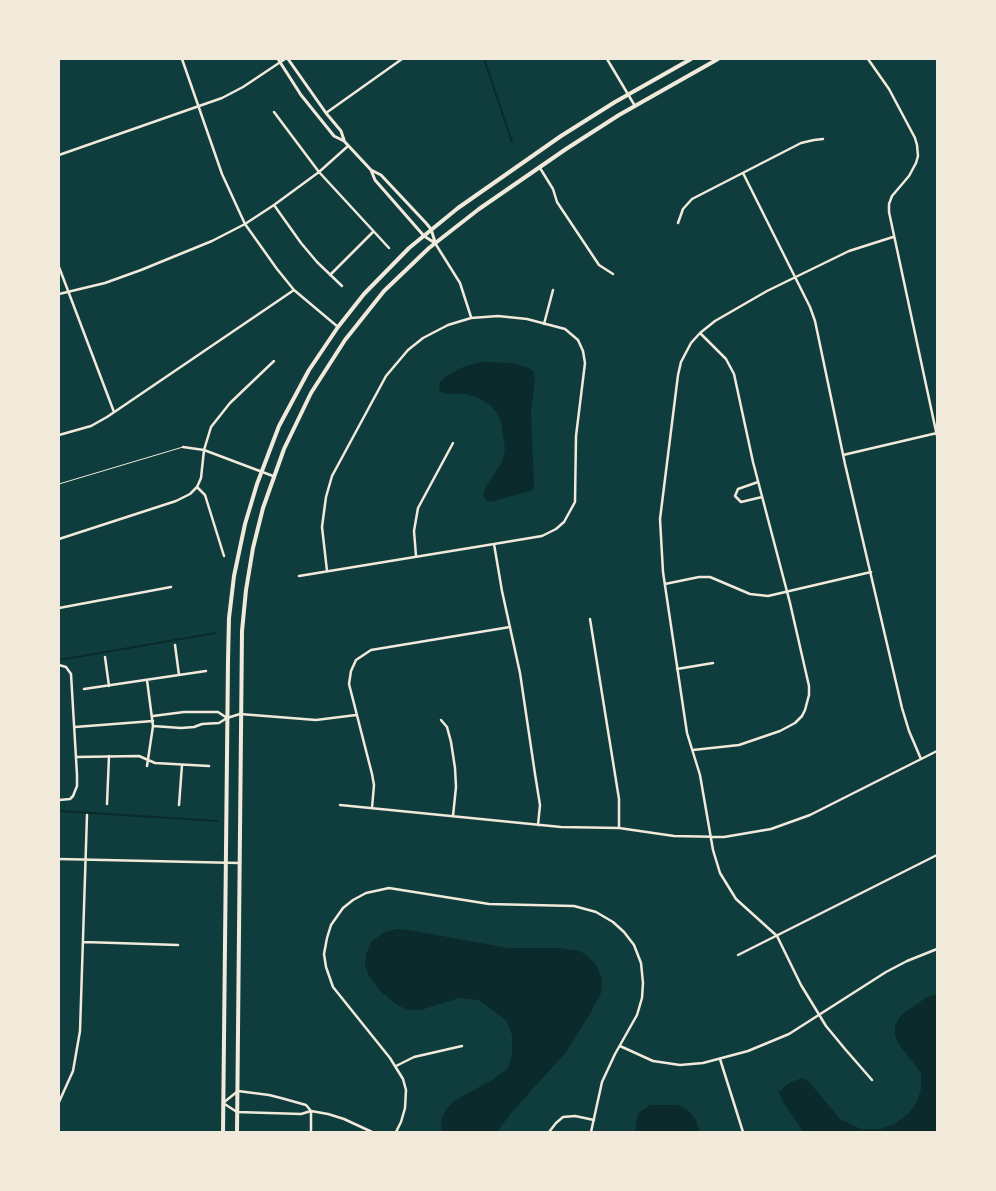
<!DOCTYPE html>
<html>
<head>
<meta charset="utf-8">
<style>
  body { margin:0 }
  #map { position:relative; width:996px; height:1191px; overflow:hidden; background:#0f3d3e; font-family:Quicksand,sans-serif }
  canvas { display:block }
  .frame { position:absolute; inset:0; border:60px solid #f1e9da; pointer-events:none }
</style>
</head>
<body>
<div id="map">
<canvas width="996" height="1191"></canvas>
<div class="frame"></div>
</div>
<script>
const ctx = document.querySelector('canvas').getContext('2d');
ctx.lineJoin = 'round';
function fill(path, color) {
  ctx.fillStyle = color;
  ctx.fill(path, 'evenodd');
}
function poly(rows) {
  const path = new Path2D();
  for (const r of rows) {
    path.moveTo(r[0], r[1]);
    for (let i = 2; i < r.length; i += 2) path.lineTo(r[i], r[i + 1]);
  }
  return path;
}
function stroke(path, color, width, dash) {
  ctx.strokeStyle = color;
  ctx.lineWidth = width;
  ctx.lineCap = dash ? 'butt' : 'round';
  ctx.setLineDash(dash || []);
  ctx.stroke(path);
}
fill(poly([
  [481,362,511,363,529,368,533,371,535,379,531,412,534,485,533,490,491,502,487,501,483,496,486,486,502,462,505,449,501,422,496,412,490,405,477,397,465,394,449,394,442,393,439,389,440,382,445,377,463,367],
  [397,929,410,930,507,948,560,948,580,951,589,957,597,966,602,980,601,993,590,1014,567,1051,511,1113,497,1132,442,1132,441,1120,446,1110,454,1101,494,1079,508,1068,512,1055,512,1035,506,1020,478,1000,459,998,421,1010,408,1010,397,1005,380,991,370,978,365,966,366,954,372,941,385,932],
  [937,994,937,1132,803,1132,782,1100,779,1092,789,1083,802,1078,809,1082,840,1119,861,1129,881,1129,896,1123,909,1113,917,1102,921,1089,921,1073,901,1047,895,1036,895,1026,901,1015,927,997],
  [650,1105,679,1105,687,1109,696,1120,700,1132,635,1132,638,1113]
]), '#0a2a2b');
stroke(poly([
  [484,59,512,142],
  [59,660,216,633],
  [59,811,217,821]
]), '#0a2a2b', 2);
stroke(poly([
  [59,484,183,447]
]), '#f1e9da', 1);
stroke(poly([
  [182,59,222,174,245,224,277,269,294,290,338,327],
  [607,59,635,106],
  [868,59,889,89,915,138,917,145,918,156,916,163,909,176,892,196,889,204,889,212,937,436],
  [274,112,319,172,389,248],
  [326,113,402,59],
  [59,155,222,98,243,87,285,59],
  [540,168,553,189,557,202,599,265,613,274],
  [743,173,810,307,815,321,845,464,902,708,909,731,921,759],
  [274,205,301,243,317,262,342,286],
  [678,223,683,209,692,199,801,143,814,140,823,139],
  [435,243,460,283,471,317],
  [59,267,114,412],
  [330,275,373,232],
  [59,294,105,283,141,270,212,241,245,224,274,205,319,172,348,146],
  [544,324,553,290],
  [59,435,91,426,107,417,294,290],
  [183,447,204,450,273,476],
  [843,455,937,433],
  [758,482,738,489,735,496,741,502,762,497],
  [197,487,205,495,224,556],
  [59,539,176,501,190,494,197,487,201,478,204,450,211,427,230,403,274,361],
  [494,544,502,591,520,673,535,774,540,805,538,825],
  [416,556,414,531,418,508,453,443],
  [299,576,494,544,542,536,556,529,564,522,575,502,576,436,585,363,583,351,578,340,565,329,527,319,498,316,471,318,448,325,423,338,408,350,386,376,332,476,326,497,322,527,327,571],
  [665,584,699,577,710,577,750,594,768,596,871,572],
  [59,608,171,587],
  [590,619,619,799,619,827],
  [175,645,179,675],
  [105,657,109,686],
  [59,665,66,667,71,674,77,775,77,786,73,796,70,799,59,800],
  [677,669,713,663],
  [84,689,206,671],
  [153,716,184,712,218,712,227,718],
  [441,720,447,727,451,742,455,768,456,787,453,816],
  [153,726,181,728,194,727,202,724,219,723,227,718,240,714,316,720,356,715],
  [75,727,153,721],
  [693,750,739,745,780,731,795,723,802,716,805,710,809,695,809,686,790,603,753,462,734,374,726,359,700,333],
  [76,757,139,756,155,763,209,766],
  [147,766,153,726,147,680],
  [107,804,109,756],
  [179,805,182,765],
  [340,805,561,827,619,828,674,836,724,837,771,829,810,815,937,751],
  [372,808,374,785,372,774,349,684,351,671,356,660,371,650,510,627],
  [59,859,239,863],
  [84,942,178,945],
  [738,955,937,855],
  [620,1046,653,1061,680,1065,703,1063,748,1051,789,1034,886,972,907,961,937,949],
  [720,1059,743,1132],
  [396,1066,414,1057,462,1046],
  [872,1080,845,1049,826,1026,801,985,777,936,736,899,720,873,713,850,700,775,687,733,663,572,660,519,678,375,681,362,691,343,700,333,715,321,767,291,849,251,893,237],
  [59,1102,73,1071,80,1031,87,815],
  [311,1111,306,1105,281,1098,269,1095,238,1091,223,1103,237,1112,301,1114,311,1111,328,1114,344,1119,372,1132],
  [311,1132,311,1111],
  [396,1132,401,1122,405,1108,406,1090,403,1079,390,1058,333,987,326,967,324,954,327,938,331,925,343,908,353,900,366,893,389,888,489,904,574,906,596,912,613,922,624,932,634,945,641,963,643,983,642,998,637,1015,615,1054,602,1082,591,1132],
  [549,1132,556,1123,563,1117,575,1116,594,1120]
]), '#f1e9da', 2.5);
stroke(poly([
  [278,59,301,95,334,136,344,141,371,170,375,180,424,236,435,243],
  [288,59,326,113,341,131,344,140],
  [371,170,381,175,426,223,431,229,435,242]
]), '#f1e9da', 3);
stroke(poly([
  [223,1132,228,661,229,618,234,576,245,524,257,484,279,426,309,370,338,327,364,294,409,248,458,208,561,136,615,102,691,59],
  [237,1132,242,631,246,590,253,548,263,508,284,449,311,393,345,340,384,291,429,248,479,209,566,149,619,115,718,59]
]), '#f1e9da', 4);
</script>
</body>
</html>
